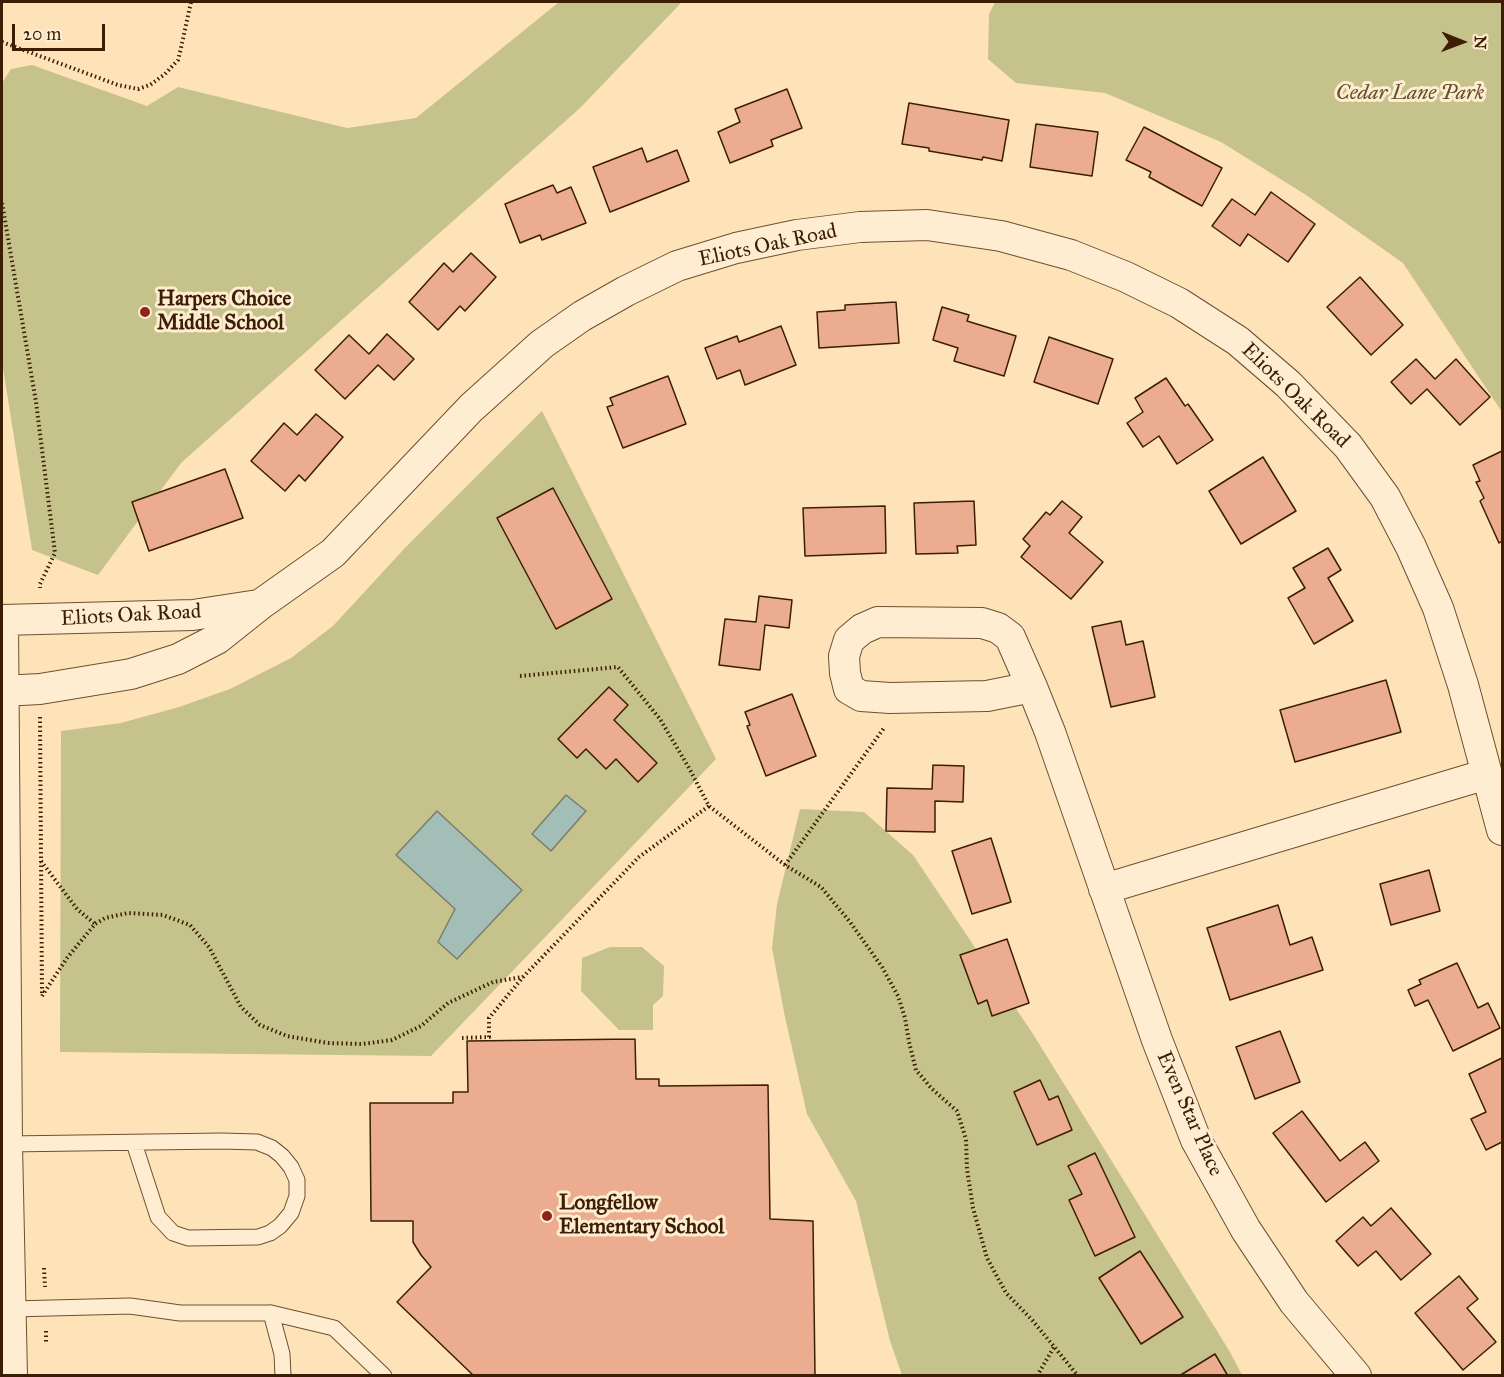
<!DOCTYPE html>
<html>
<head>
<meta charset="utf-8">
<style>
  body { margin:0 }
  #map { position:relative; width:1504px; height:1377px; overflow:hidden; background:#ffe3b8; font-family:"IM FELL Great Primer",serif }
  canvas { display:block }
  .frame { position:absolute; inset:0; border:3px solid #3c1e04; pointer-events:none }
  .north { position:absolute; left:1432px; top:12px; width:60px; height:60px; -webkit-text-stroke:4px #ffedd1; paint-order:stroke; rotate:91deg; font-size:16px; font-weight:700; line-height:24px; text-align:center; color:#3c1e04 }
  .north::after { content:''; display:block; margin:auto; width:21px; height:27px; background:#3c1e04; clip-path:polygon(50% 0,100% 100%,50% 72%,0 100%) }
  .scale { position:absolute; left:12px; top:24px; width:93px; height:27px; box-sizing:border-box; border:3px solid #3c1e04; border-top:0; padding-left:8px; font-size:18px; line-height:21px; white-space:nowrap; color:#3c1e04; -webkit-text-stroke:4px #ffedd1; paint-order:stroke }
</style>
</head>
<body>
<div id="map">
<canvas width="1504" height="1377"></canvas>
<div class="frame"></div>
<div class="north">N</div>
<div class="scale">20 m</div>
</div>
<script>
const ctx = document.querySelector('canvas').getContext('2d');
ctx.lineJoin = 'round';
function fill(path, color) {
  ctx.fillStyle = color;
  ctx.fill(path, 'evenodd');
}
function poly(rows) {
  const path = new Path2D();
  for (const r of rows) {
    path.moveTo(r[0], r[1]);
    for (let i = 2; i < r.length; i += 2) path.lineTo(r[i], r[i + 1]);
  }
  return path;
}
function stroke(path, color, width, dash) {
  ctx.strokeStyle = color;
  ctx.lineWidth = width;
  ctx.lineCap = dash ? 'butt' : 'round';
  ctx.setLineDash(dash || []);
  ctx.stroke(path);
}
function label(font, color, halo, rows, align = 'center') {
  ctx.font = font + ' "IM FELL Great Primer",serif';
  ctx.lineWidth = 6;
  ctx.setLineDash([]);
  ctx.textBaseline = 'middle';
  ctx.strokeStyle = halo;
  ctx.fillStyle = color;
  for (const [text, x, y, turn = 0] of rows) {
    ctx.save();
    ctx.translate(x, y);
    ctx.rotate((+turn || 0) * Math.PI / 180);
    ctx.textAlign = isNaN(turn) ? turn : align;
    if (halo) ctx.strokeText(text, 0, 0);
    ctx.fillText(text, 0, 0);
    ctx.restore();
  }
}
fill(poly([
  [559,2,682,2,580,108,181,463,98,575,32,550,2,362,2,83,11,69,32,65,147,106,178,87,347,128,416,118],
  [995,2,1502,2,1502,412,1403,263,1306,195,1221,142,1105,93,1016,83,988,59,989,14],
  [542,411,716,759,431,1056,60,1052,61,731,121,723,179,707,230,689,291,658,333,626,404,549],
  [800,809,864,812,913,855,1033,1034,1230,1352,1242,1375,902,1375,890,1341,856,1201,807,1114,785,1017,772,948,777,904],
  [610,947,642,947,664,966,663,996,653,1005,653,1030,619,1030,581,991,582,958]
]), '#c6c28b');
const water = poly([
  [566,795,586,811,551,851,532,834,566,795],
  [437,811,522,890,457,959,438,942,455,909,396,855,437,811]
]);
fill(water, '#a3bdb7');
stroke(water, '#7a7d6f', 1.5);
const building = poly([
  [787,89,802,128,771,140,773,146,730,163,718,132,740,122,735,109,787,89],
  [909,103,1009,120,1002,161,983,157,982,160,929,151,929,148,902,144,909,103],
  [1036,124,1098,132,1092,176,1030,167,1036,124],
  [1144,127,1222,168,1202,206,1149,177,1151,172,1126,160,1144,127],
  [642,148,647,162,677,150,689,181,610,212,593,167,642,148],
  [553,185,557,193,571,187,586,223,542,240,540,235,520,243,505,204,553,185],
  [1271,192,1315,224,1288,262,1248,234,1240,246,1212,226,1232,199,1255,215,1271,192],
  [471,253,496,277,465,311,460,306,438,330,409,302,444,263,453,272,471,253],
  [1360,277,1403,325,1371,355,1327,307,1360,277],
  [896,302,899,343,819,348,817,312,845,310,845,305,896,302],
  [942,307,969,315,967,321,1016,336,1004,376,954,361,958,348,933,340,942,307],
  [781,326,796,365,745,385,740,370,717,379,705,348,737,336,739,342,781,326],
  [387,334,414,359,394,380,378,365,345,399,315,370,349,335,369,354,387,334],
  [1049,337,1113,359,1098,404,1034,382,1049,337],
  [1416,359,1435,379,1456,359,1490,397,1460,425,1427,389,1411,404,1391,382,1416,359],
  [668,376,686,424,623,448,607,407,613,405,610,398,668,376],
  [1166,378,1185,406,1188,404,1213,440,1177,464,1159,436,1143,447,1127,423,1143,412,1135,398,1166,378],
  [316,414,343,437,305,481,299,475,285,491,251,461,284,423,297,435,316,414],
  [1502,451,1502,541,1499,543,1480,501,1484,498,1476,482,1480,481,1473,465,1502,451],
  [1263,457,1296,511,1241,544,1209,491,1263,457],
  [225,469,243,518,149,551,132,502,225,469],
  [553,488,612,599,556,629,497,518,553,488],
  [974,501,976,545,957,546,958,553,916,554,914,503,974,501],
  [1062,501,1082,517,1069,533,1103,562,1071,599,1021,557,1030,546,1023,539,1046,512,1050,515,1062,501],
  [885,506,886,553,805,556,803,508,885,506],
  [1328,548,1341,570,1328,578,1353,621,1314,644,1288,598,1305,588,1293,568,1328,548],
  [759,596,792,600,789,628,765,625,760,670,719,665,725,619,756,622,759,596],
  [1121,621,1126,645,1143,641,1155,697,1111,707,1092,627,1121,621],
  [1386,680,1401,732,1295,762,1280,710,1386,680],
  [609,687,628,705,614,720,657,763,638,782,616,759,606,769,586,749,577,758,558,739,609,687],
  [792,694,816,756,766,776,747,726,750,725,745,712,792,694],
  [933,765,964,766,963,802,935,801,935,832,886,831,887,788,932,789,933,765],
  [991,838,1011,902,972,914,952,851,991,838],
  [1429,870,1440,911,1391,925,1380,884,1429,870],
  [1278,905,1290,945,1312,937,1323,970,1230,1000,1207,928,1278,905],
  [1007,939,1029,1003,992,1016,987,1000,978,1004,960,955,1007,939],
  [1457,963,1478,1008,1488,1003,1500,1028,1453,1051,1428,1000,1415,1006,1408,990,1421,984,1419,980,1457,963],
  [1280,1031,1300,1082,1255,1099,1236,1047,1280,1031],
  [635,1039,636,1079,659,1079,659,1086,768,1085,770,1219,813,1221,815,1376,474,1376,397,1302,431,1267,421,1255,413,1242,413,1221,371,1221,370,1103,453,1103,453,1092,468,1092,467,1041,635,1039],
  [1502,1058,1502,1142,1486,1150,1471,1119,1486,1112,1469,1074,1502,1058],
  [1040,1080,1049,1100,1058,1096,1072,1130,1037,1145,1014,1092,1040,1080],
  [1302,1111,1340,1161,1365,1142,1379,1161,1326,1202,1273,1133,1302,1111],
  [1095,1153,1135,1237,1095,1256,1069,1200,1082,1194,1068,1166,1095,1153],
  [1391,1208,1431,1254,1401,1280,1376,1251,1358,1266,1336,1241,1363,1217,1371,1226,1391,1208],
  [1140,1251,1183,1317,1141,1344,1099,1278,1140,1251],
  [1459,1276,1478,1299,1467,1308,1496,1342,1463,1370,1415,1313,1459,1276],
  [1215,1354,1228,1376,1179,1376,1215,1354]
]);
fill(building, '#ebac90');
stroke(building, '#3c1e04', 1.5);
const service = poly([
  [7,1144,222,1141,257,1142,272,1148,282,1156,291,1167,297,1180,297,1196,291,1213,280,1226,270,1233,258,1237,188,1238,173,1233,158,1217,134,1143],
  [12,1309,130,1306,180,1313,271,1313,334,1328,384,1376],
  [271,1313,282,1354,283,1376]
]);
const minor = poly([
  [2,620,193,615,258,605],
  [3,620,7,1144,12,1376],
  [1032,687,987,696,890,698,861,696,849,689,845,673,844,656,849,640,862,629,878,622,982,623,998,628,1010,637,1032,687,1050,732,1157,1040,1196,1140,1246,1230,1294,1302,1356,1376],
  [2,691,40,689,131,674,178,659,217,639,261,604,333,553,471,408,542,344,582,316,626,291,677,266,736,248,797,235,860,227,927,225,1001,236,1071,255,1126,277,1179,303,1238,341,1288,384,1348,446,1385,497,1411,547,1438,608,1463,685,1502,830],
  [1104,889,1487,774]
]);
stroke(service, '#6d4f31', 17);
stroke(minor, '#6d4f31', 32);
stroke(poly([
  [2,42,118,85,138,89,150,85,165,74,178,60,181,48,191,2],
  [2,203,36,402,55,553,40,584,40,588],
  [520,676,618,667,660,719,689,768,709,806,785,865,821,887,850,922,882,967,898,996,905,1018,909,1042,916,1070,932,1089,957,1111,966,1139,967,1169,973,1208,987,1258,1006,1293,1033,1321,1078,1376],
  [40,717,42,995],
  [41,861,77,909,95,924],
  [785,865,884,728],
  [42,996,67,958,95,924,105,918,128,913,163,915,190,925,209,947,241,1007,260,1025,287,1036,328,1043,362,1044,392,1040,421,1026,448,1003,493,982,523,977],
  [462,1038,489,1037,489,1018,523,977,639,857,709,806],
  [44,1268,45,1287],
  [46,1331,46,1342],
  [1037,1376,1054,1347]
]), '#3c1e04', 4, [1.5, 3]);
stroke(service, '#ffedd1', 15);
stroke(minor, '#ffedd1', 30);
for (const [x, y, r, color] of [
  [145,312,6,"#8f2418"],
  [547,1216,6,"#8f2418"]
]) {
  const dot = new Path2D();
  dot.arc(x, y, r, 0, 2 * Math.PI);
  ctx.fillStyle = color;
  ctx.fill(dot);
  stroke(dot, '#ffedd1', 2);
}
label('italic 21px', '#654f2c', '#ffedd1', [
  ["Cedar Lane Park",1410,94]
]);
label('21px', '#3c1e04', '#ffedd1', [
  ["Eliots Oak Road",768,246,-12],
  ["Eliots Oak Road",1295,396,44],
  ["Eliots Oak Road",131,616,-3],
  ["Even Star Place",1189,1114,66]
]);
label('bold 21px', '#3c1e04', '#ffedd1', [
  ["Harpers Choice",157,300],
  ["Middle School",157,324],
  ["Longfellow",559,1204],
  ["Elementary School",559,1228]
], 'left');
</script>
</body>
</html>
